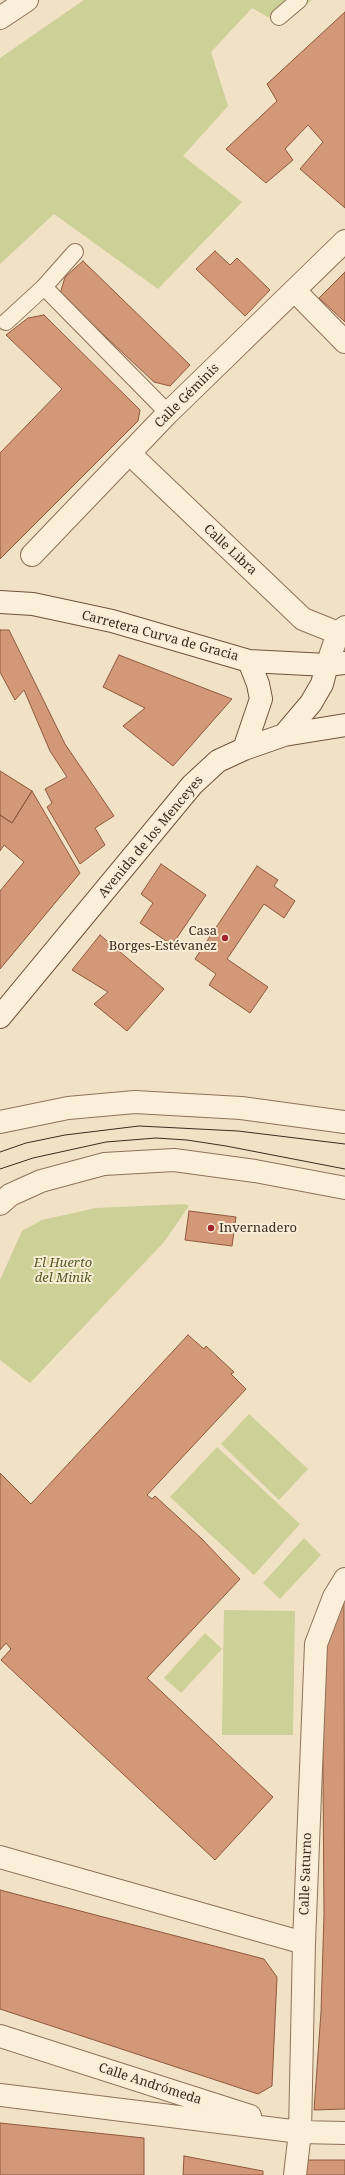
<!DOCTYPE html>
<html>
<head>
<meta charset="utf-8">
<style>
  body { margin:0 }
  canvas { display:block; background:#f1e1c5 }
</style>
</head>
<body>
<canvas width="345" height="2175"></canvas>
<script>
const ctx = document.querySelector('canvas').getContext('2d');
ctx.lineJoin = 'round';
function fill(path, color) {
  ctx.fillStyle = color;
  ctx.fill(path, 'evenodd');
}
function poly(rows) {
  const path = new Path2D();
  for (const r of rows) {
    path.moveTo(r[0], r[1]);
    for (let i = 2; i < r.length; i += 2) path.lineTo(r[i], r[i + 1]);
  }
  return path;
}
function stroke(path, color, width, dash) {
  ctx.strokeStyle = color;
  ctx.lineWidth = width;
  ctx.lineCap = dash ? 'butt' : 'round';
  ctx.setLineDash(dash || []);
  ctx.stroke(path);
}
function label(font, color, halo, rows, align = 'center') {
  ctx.font = font + ' "Noto Serif",serif';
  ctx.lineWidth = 4;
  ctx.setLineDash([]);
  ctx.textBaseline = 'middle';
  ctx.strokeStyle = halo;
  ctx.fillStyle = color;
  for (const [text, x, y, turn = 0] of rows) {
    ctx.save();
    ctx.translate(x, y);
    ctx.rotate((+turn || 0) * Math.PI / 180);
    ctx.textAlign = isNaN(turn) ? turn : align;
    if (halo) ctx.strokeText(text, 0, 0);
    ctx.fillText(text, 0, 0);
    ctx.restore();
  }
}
fill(poly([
  [84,0,312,0,282,25,252,8,211,52,228,106,183,156,242,202,158,289,54,214,0,264,0,58],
  [185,1204,189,1206,164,1242,30,1383,0,1360,0,1280,22,1231,42,1220,96,1208],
  [249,1414,308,1469,279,1500,221,1444],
  [217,1447,300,1524,254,1575,170,1497],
  [304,1538,321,1555,280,1599,263,1583],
  [224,1610,295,1611,293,1735,222,1735],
  [205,1633,222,1649,181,1693,164,1678]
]), '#cdd097');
const building = poly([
  [345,12,345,208,300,169,323,142,308,125,285,149,293,160,266,183,226,149,277,101,267,84,345,12],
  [215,251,230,265,237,258,270,290,245,316,196,269,215,251],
  [83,261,190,365,170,386,154,382,60,294,65,277,83,261],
  [345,272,345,322,319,298,345,272],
  [44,315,140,410,138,421,0,559,0,453,62,389,6,335,28,318,44,315],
  [0,630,9,630,65,744,114,816,95,828,105,845,80,864,47,807,52,803,45,789,67,777,50,751,24,690,15,700,0,672,0,630],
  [119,655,232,699,173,766,123,726,145,708,103,687,119,655],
  [0,771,32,791,12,823,0,815,0,771],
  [32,791,80,873,0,969,0,891,24,862,4,845,0,851,0,815,12,823,32,791],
  [161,864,206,895,172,945,140,923,153,903,141,894,161,864],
  [257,866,278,880,274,886,295,901,284,918,264,904,227,959,268,987,250,1013,209,985,216,974,195,959,257,866],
  [100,935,164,989,127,1031,94,1004,108,992,72,970,100,935],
  [189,1211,236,1217,232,1246,185,1240,189,1211],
  [188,1335,204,1349,206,1346,234,1372,231,1374,246,1389,147,1495,152,1499,155,1496,202,1539,240,1579,147,1678,273,1797,215,1860,1,1660,11,1649,6,1643,0,1650,0,1473,31,1504,188,1335],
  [344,1603,345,2109,314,2110,321,2012,324,1914,322,1635,330,1613,344,1603],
  [0,1890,264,1959,277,1977,272,2086,258,2094,0,2009,0,1890],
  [0,2123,144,2138,144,2175,0,2175,0,2123],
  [184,2156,263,2171,263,2175,183,2175,184,2156],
  [304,2160,345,2160,345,2175,303,2175,304,2160]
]);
fill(building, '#d29878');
stroke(building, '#8f593d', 1);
const service = poly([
  [279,17,299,0],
  [44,287,168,413],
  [6,322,44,287,75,252]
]);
const minor = poly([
  [0,18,27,0],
  [295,291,345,342],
  [130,454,303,619,338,633],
  [32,555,168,413,345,241],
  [327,665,338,633,345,627],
  [0,1857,304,1943],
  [0,2036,250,2116],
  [0,2095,300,2132,345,2133],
  [295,2175,300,2132,304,1943,316,1644,334,1597,345,1579]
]);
const tertiary = poly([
  [0,1122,68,1108,135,1102,241,1108,345,1122],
  [0,1204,10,1195,41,1181,104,1164,174,1160,255,1171,345,1188]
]);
const secondary = poly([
  [0,602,33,604,112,621,249,661,327,665,345,663],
  [284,735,311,703,322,684,327,665],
  [244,749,261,699,258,684,249,661],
  [0,1017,192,785,218,761,244,749,284,735,345,725]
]);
stroke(service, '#8e7259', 18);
stroke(minor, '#8e7259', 24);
stroke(tertiary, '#8e7259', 24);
stroke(secondary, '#70533c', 24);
stroke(service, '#fbefd9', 16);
stroke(minor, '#fbefd9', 22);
stroke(tertiary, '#fbefd9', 22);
stroke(secondary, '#fbefd9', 22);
stroke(poly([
  [0,1152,26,1143,65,1135,139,1126,238,1131,345,1144],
  [0,1169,33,1158,106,1142,156,1138,187,1140,226,1146,345,1169]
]), '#3d2b1e', 1);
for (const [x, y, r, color] of [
  [225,938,4,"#a1252d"],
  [211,1228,4,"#a1252d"]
]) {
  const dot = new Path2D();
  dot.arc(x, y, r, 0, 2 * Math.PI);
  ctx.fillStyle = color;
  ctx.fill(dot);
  stroke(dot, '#f8ecd5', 1.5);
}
label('13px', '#3d2b1e', '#f8ecd5', [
  ["Calle Géminis",187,396,-45],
  ["Calle Libra",230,550,43],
  ["Carretera Curva de Gracia",160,636,15],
  ["Avenida de los Menceyes",151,837,-50],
  ["Calle Saturno",306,1874,-88],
  ["Calle Andrómeda",150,2084,18]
]);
label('13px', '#3d2b1e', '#f8ecd5', [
  ["Casa",217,931],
  ["Borges-Estévanez",217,946],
  ["Invernadero",219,1228,"left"]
], 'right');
label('italic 13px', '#505b23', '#f8ecd5', [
  ["El Huerto",63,1263],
  ["del Minik",63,1278]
]);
</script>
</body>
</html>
